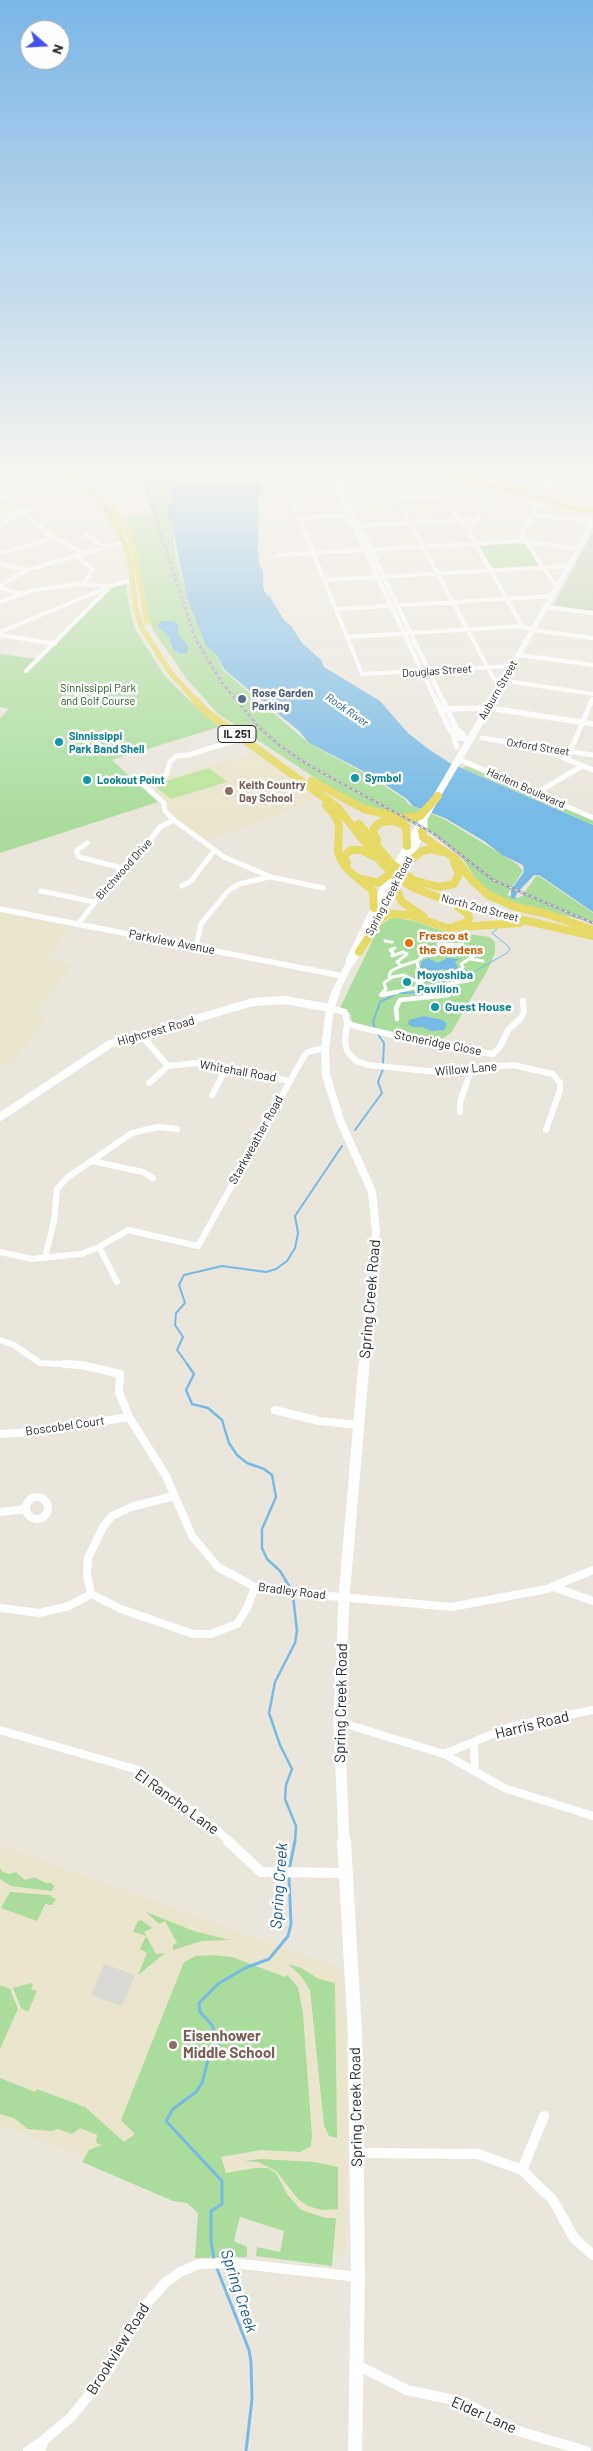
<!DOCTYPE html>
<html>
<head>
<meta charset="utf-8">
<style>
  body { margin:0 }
  #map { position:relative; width:593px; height:2451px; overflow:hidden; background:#eae6dc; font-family:Barlow,sans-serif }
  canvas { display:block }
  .north { position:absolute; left:20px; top:20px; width:50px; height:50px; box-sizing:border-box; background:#fff; border:1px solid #a9a9a9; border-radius:50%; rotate:109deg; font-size:14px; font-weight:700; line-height:20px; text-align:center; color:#292929 }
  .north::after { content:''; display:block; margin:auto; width:18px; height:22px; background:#4751ed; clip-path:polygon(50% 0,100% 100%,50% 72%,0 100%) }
</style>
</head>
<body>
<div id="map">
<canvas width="593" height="2451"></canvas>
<div class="north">N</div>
</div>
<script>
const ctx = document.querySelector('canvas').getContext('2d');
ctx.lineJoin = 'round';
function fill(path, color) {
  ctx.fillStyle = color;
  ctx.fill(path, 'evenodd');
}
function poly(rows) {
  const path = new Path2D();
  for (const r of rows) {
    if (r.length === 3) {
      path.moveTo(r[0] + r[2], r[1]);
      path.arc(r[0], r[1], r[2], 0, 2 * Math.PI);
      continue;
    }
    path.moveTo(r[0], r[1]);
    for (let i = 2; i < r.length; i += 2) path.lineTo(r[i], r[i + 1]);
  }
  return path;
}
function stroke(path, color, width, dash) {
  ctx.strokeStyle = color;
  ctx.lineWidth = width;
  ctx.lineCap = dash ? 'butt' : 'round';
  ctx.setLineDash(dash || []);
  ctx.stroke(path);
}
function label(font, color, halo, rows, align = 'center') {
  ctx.font = font + ' Barlow,sans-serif';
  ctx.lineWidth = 5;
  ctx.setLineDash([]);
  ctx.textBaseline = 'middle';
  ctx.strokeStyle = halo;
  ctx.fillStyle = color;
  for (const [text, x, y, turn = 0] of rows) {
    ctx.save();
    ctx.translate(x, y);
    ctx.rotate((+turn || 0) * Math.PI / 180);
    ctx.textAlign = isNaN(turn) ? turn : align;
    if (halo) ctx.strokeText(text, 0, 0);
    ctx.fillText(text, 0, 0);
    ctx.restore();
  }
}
fill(poly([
  [254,753,313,800,261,821,205,841,167,811,162,799,148,784],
  [0,911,70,925,48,959,73,965,35,1012,48,1016,8,1067,0,1065],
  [0,1845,344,1970,348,2172,346,2256,0,2125]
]), '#ebe5cd');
fill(poly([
  [141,473,167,473,172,480,174,485,168,506,170,514,167,518,171,520,176,559,186,590,187,598,206,646,216,654,223,670,231,677,310,744,368,775,406,800,408,804,444,819,517,864,523,871,507,895,516,898,522,896,537,875,593,913,593,922,517,905,482,888,463,859,433,834,400,817,382,814,338,793,218,714,187,679,154,632,150,622,135,545,131,532,122,517,154,513],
  [520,542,525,543,539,566,494,569,478,546],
  [127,581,127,593,134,627,164,675,201,712,222,726,112,760,158,802,0,853,0,718,9,709,0,707,0,654,38,659,111,586],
  [466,766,593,820,593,825,462,768],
  [393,917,414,921,439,930,490,937,495,942,495,953,487,971,451,1033,442,1039,433,1043,360,1025,352,1022,350,1013,340,1008,380,925],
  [0,1868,3,1872,9,1874,16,1872,25,1880,34,1877,46,1883,51,1883,54,1886,52,1891,11,1886,0,1879],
  [10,1892,49,1895,56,1899,52,1905,45,1904,37,1921,1,1908],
  [146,1912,194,1931,229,1940,202,1941,173,1950,173,1945,177,1943,165,1921,159,1924],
  [141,1920,152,1928,144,1932,156,1954,165,1953,138,1975,147,1953,140,1949,146,1936,133,1932,138,1921],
  [214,1955,232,1957,285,1977,287,1975,298,1987,303,2014,312,2136,311,2146,300,2152,261,2150,221,2157,226,2173,255,2168,268,2168,276,2173,287,2194,301,2210,326,2218,336,2218,332,2266,256,2256,257,2247,280,2252,284,2231,240,2217,234,2241,247,2247,247,2257,195,2258,198,2213,187,2203,173,2201,82,2162,89,2150,102,2145,96,2143,97,2135,80,2128,72,2134,58,2129,51,2131,28,2129,14,2118,0,2114,0,2078,35,2092,37,2089,85,2107,124,2142,135,2134,121,2120,184,1962,196,1956],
  [288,1964,301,1968,319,1979,335,1983,337,2138,329,2136,324,2125,310,1990,301,1976],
  [31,1983,33,1984,31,1989,37,1991,28,2012,21,2008,13,1988],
  [0,1985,10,1989,18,2009,0,2049],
  [261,2159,314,2162,338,2167,338,2209,322,2210,308,2206,298,2199,276,2171,258,2162,244,2161]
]), '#aadd9c');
fill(poly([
  [593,533,593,612,553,606,585,546]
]), '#bfd3b4');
fill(poly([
  [209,768,227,782,171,799,153,785]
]), '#bae499');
fill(poly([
  [104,1964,135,1975,122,2006,91,1995]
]), '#dbd9d3');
fill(poly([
  [255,473,264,490,259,496,258,545,259,565,263,571,263,587,265,593,270,597,284,620,292,627,302,643,321,660,324,667,380,701,408,733,427,748,450,763,593,825,593,912,539,875,534,875,517,893,515,899,511,898,511,890,524,872,523,865,502,855,484,841,445,818,413,806,407,799,369,774,309,743,299,731,233,677,224,669,216,654,206,646,187,598,171,520,167,518,169,514,168,506,174,485,167,473],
  [162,621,173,621,178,625,178,634,188,646,187,653,180,654,173,649,169,637,157,626],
  [428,958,438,963,447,958,459,959,455,962,458,968,453,971,442,969,431,974,427,969,420,968,422,961],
  [424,1016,443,1020,447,1024,444,1030,431,1031,422,1027,413,1027,408,1024,409,1020]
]), '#76bae6');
stroke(poly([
  [405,993,426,992,448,979,472,973,507,953,510,949,508,946,492,933,497,929]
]), '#76bae6', 1);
stroke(poly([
  [375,1029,373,1022,380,1002,398,993,427,992],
  [377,1033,384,1043,383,1064],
  [355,1130,382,1093,378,1082,383,1069],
  [188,1365,177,1350,183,1337,175,1325,176,1313,185,1303,179,1285,184,1275,222,1266,266,1272,276,1269,287,1261,295,1248,298,1233,295,1216,342,1146]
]), '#76bae6', 2);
stroke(poly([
  [187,1364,194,1374,186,1390,192,1404,208,1408,222,1420,229,1443,237,1455,247,1463,264,1469,272,1475,276,1497,262,1529,262,1548,267,1559,280,1571,292,1591],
  [293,1596,297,1631,295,1643,275,1682,269,1713,280,1745,292,1769,286,1785,285,1799,296,1826,295,1842]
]), '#76bae6', 2.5);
stroke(poly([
  [289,1870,295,1841],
  [214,2259,211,2242,211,2211,222,2204,222,2181,166,2121,173,2109,196,2092,202,2083,208,2060,219,2045,212,2025,200,2012,199,2003,218,1984,245,1968,269,1959,288,1936,291,1924,289,1877],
  [216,2266,249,2350,251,2362,252,2399,246,2451]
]), '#76bae6', 3);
stroke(poly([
  [385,941,392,942],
  [438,944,463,945,463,949],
  [446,953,457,953,458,951],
  [471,959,483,961],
  [417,961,423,956,436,955,441,950,463,949,475,955,461,964,463,967,458,972,431,979,425,973],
  [401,966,417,961,418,968,425,973,424,980,420,983,423,986],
  [392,977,404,975,420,983],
  [383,993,386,989,384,983,392,977,389,976,391,971,401,966,397,962,407,954,403,952,392,956,393,953,390,950,395,948],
  [391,993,423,986,438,992,439,990,448,993],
  [451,993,453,991,446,984,468,981,458,972]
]), '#fff', 3);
stroke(poly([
  [384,992,381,995,397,992],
  [448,995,452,992],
  [397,1019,396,1008,400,1000,448,995,449,993,444,992]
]), '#fff', 4.5);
stroke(poly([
  [136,473,141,490],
  [390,473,288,490,362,674,512,666],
  [385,476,494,679,593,694],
  [288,478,308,473],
  [0,483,65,477],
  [489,486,497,473],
  [541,487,593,493],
  [0,494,54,538,84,553],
  [442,496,468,530,522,626,533,630,593,638],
  [535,496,539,494,550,473],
  [530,497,534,502,534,512,521,534,557,588],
  [343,502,442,496,467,480],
  [534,509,539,504,552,506],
  [0,515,16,514],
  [533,515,590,521],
  [298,518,354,515],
  [0,525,19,513,55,506],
  [355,526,475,519],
  [468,530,498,488],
  [87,535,104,547],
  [0,553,54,538],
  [277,555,520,541,579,549],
  [75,556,93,569,84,583],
  [0,564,27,570],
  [324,580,569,566],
  [0,586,27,570,130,540],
  [0,588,23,594],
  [0,602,30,591,76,584,110,586],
  [547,607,593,613],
  [336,609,553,596],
  [0,632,111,586,138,578],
  [0,635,55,644],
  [347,637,522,626],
  [519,655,593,665],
  [26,671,108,589],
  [592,701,593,699]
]), '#fff', 4);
stroke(poly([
  [243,738,188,755,176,756,170,762,166,775,147,782,145,786,164,803,165,811,174,820,224,857,271,877,323,888],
  [482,738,593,755],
  [457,747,454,739,460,735],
  [546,751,593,770],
  [459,759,593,818],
  [567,759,592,700],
  [538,792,582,766],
  [87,843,76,851,79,857,122,868],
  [182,886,191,881,214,851],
  [41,891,94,902],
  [78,924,122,868,148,843,160,827,174,820],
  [196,946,201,924,228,891,239,884,269,877]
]), '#fff', 5);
stroke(poly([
  [330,1008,345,1012,347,1023,355,1026,434,1045,493,1054,500,1047,508,1030,521,1018,524,1012,523,1001],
  [347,1023,345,1041,347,1051,356,1061,368,1065,438,1072,513,1065,553,1074,560,1083,560,1090,546,1130],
  [141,1035,168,1066],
  [168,1066,195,1063,227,1067,289,1081],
  [149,1083,168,1066],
  [212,1095,227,1067],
  [460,1112,460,1102,472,1068],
  [92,1161,143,1172,153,1178],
  [99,1247,117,1282],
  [0,1252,32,1259,81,1254,99,1247,128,1230,198,1246,304,1056,308,1052,325,1048],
  [45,1258,54,1221,57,1189,68,1177,132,1133,158,1127,177,1129],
  [0,1340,14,1345,40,1363,84,1365]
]), '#fff', 6);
stroke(poly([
  [64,1364,82,1365,120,1374,119,1392,129,1417,166,1476,192,1536,218,1567,255,1587,285,1592,451,1607,547,1589,593,1570],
  [275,1410,319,1421,358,1425],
  [0,1434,33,1432,129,1417],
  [37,1508,11],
  [0,1512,24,1509],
  [553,1587,593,1601],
  [91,1594,121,1609,193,1634,211,1634,237,1624,247,1608,255,1587],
  [91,1594,87,1574,88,1558,103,1527,112,1516,131,1507,174,1496],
  [0,1608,39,1613,69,1606,91,1594],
  [339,1722,444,1754,504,1788,593,1816],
  [0,1730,138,1770,216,1829,230,1842],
  [474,1742,475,1771],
  [444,1754,510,1727,593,1710]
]), '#fff', 8);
stroke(poly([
  [228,1841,261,1872,345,1873],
  [357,2153,478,2154,522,2170,553,2200,574,2238,593,2255],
  [522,2170,544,2116],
  [357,2365,407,2390,463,2402,515,2430,586,2451],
  [28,2451,44,2440],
  [40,2451,44,2440,71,2417,107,2373,143,2308,165,2283,180,2272,199,2264,233,2263,358,2277]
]), '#fff', 10);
stroke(poly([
  [329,473,436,701],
  [574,473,593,475],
  [336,477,443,701]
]), '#fff', 4.5);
stroke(poly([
  [436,700,449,728,456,737,470,740],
  [443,700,456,728,463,735],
  [444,709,489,708,593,724],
  [0,909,343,976]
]), '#fff', 5.5);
stroke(poly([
  [0,1117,110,1044,253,1002,285,1000,330,1008]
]), '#fff', 8);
stroke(poly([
  [492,701,583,542,590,525,589,515]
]), '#fff', 5);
stroke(poly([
  [370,930,424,828,424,821],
  [349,961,388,880,493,700],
  [335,993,347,968,362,946]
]), '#fff', 7);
stroke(poly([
  [336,992,330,1008,325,1048,326,1075,340,1120,372,1192,376,1232,364,1365]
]), '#fff', 8);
stroke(poly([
  [344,1842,339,1722,344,1597,364,1364]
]), '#fff', 11);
stroke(poly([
  [344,1841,355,2035,358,2277,355,2451]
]), '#fff', 14);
stroke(poly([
  [70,473,99,498,118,530,126,547,131,567,136,610,142,628,170,672,196,701],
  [439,473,535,496,562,506,593,511],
  [113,508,129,535,134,550,147,622]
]), '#e6d965', 5.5);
stroke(poly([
  [195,700,206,712,337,807,381,862,395,876,414,888,458,905,593,936],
  [312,781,364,809,402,818,420,816,438,796],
  [326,805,336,817,339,826,338,852,341,860,348,870,373,891,374,908],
  [359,824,391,863,413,880],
  [422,831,423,837,456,859,471,879,488,895,516,907,547,914,593,930],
  [377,840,373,832,374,828,381,822,394,821,406,826,407,846],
  [347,863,343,857,351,850,361,850,373,856],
  [406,864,422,851,431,849,441,852],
  [362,879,378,883,394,871],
  [412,880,439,887,454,884,459,874,454,862],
  [394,885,402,902,423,916],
  [456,926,467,922,469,918,468,914,458,907],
  [359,952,377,924,383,917,391,914,409,915,447,928,519,923]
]), '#e6d965', 8);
const rail = poly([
  [141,473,195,638,222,683,258,726,280,746,310,766,433,833,493,880,593,923]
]);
stroke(rail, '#9fa0b2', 2.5);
stroke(rail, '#fff', 1, [3]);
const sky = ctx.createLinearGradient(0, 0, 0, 816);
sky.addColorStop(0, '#7ab6e7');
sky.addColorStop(0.58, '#f6f4ef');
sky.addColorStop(1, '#f6f4ef00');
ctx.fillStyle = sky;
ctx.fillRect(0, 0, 593, 816);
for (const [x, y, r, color] of [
  [242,699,5,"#5c6f8a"],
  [59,742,5,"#0f9aa8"],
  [355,778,5,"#0f9aa8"],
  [87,780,5,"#0f9aa8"],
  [229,791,5,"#8d6e63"],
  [409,943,5,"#e8710a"],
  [407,982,5,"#0f9aa8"],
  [435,1007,5,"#0f9aa8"],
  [173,2045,5,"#8d6e63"]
]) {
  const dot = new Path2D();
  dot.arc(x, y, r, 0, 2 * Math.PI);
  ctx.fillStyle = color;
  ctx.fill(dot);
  stroke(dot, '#fff', 2);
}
label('11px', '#292929', '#fff', [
  ["Douglas Street",437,671,-4],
  ["Auburn Street",498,690,-60],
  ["Oxford Street",538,747,9],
  ["Harlem Boulevard",526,788,24],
  ["Birchwood Drive",124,869,-48],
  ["Spring Creek Road",389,896,-62],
  ["North 2nd Street",480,908,15]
]);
label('11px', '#24611f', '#fff', [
  ["Sinnissippi Park",98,688],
  ["and Golf Course",98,701]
]);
label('bold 11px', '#4e5e75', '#fff', [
  ["Rose Garden",252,693],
  ["Parking",252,706]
], 'left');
label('italic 11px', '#175790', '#fff', [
  ["Rock River",347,710,35]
]);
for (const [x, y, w] of [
  [237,734,38]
]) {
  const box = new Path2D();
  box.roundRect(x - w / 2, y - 8.5, w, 17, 4);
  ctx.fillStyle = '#fff';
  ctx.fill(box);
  stroke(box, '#292929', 1);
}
label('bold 11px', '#292929', null, [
  ["IL 251",237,734]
]);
label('bold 11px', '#0d838f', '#fff', [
  ["Sinnissippi",69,736],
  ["Park Band Shell",69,749],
  ["Symbol",365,778],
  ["Lookout Point",97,780]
], 'left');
label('bold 11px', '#785e54', '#fff', [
  ["Keith Country",239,785],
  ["Day School",239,798]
], 'left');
label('bold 12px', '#c56008', '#fff', [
  ["Fresco at",419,936],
  ["the Gardens",419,950]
], 'left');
label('12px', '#292929', '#fff', [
  ["Parkview Avenue",172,942,11],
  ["Highcrest Road",156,1031,-16],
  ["Stoneridge Close",438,1043,11],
  ["Willow Lane",466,1069,-5],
  ["Whitehall Road",238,1071,10],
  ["Starkweather Road",256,1140,-61],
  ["Boscobel Court",65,1426,-8],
  ["Bradley Road",292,1591,7]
]);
label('bold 12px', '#0d838f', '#fff', [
  ["Moyoshiba",417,975],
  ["Pavilion",417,989],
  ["Guest House",445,1007]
], 'left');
label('15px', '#292929', '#fff', [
  ["Spring Creek Road",370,1299,-85],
  ["Spring Creek Road",341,1703,-89],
  ["Harris Road",532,1725,-14],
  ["El Rancho Lane",177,1802,36],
  ["Spring Creek Road",356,2107,-91],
  ["Brookview Road",118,2349,-58],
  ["Elder Lane",484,2415,24]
]);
label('bold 15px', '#785e54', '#fff', [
  ["Eisenhower",183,2036],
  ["Middle School",183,2053]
], 'left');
label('italic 16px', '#175790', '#fff', [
  ["Spring Creek",279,1886,-86],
  ["Spring Creek",239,2291,72]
]);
</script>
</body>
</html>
